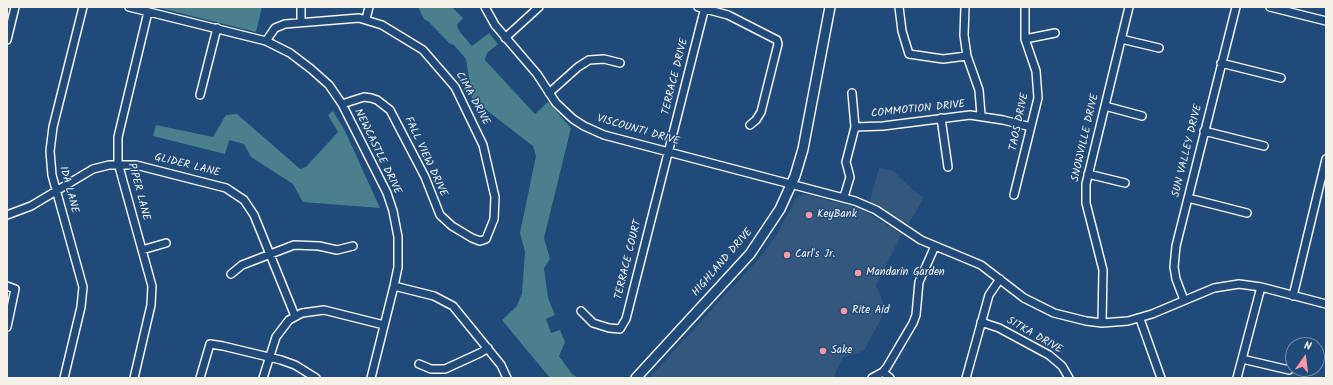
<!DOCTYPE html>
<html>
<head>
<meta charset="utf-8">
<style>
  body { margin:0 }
  #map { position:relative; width:1333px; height:385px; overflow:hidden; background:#1f4a7a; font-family:Kalam,sans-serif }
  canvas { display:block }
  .frame { position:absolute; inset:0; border:8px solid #f4f1e8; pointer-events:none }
  .north { position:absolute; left:1285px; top:337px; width:40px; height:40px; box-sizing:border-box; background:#1f4a7a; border:1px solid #748da6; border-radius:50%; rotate:14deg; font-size:11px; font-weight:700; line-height:16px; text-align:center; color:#f4f1e8 }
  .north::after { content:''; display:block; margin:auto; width:14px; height:18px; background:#ff9aa2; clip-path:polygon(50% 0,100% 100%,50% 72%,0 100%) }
</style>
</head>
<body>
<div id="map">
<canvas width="1333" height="385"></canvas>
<div class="frame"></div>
<div class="north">N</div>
</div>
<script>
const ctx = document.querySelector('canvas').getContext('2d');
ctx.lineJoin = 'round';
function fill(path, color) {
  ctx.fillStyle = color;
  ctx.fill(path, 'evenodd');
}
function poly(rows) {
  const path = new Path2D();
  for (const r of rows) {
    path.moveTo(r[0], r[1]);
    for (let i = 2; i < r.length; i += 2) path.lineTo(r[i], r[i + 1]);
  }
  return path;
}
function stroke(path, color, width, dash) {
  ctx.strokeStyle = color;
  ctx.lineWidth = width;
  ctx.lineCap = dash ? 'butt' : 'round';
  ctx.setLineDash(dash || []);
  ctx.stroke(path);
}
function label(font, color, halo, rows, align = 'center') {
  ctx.font = font + ' Kalam,sans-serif';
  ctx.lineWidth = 3;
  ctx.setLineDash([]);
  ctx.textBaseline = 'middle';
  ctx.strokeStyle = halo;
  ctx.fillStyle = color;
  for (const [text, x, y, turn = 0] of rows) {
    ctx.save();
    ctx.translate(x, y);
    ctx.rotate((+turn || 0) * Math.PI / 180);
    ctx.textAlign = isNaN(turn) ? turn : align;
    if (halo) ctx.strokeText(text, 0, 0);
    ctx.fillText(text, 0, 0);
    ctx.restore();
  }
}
fill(poly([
  [879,168,893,171,913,190,924,198,907,226,870,201],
  [804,194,860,208,902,234,876,285,886,309,864,351,843,357,833,378,649,378,762,255,777,234,797,196]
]), '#34577d');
fill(poly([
  [156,7,262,7,256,32],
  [418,7,452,7,463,18,457,25,459,31,472,46,489,33,498,44,487,53,485,60,535,114,548,102,571,128,544,238,550,259,544,268,548,298,555,315,546,319,551,333,560,330,565,342,559,356,572,374,578,378,550,378,502,320,517,306,522,293,525,252,520,233,536,156,533,146,472,99,466,59,454,45,449,43,429,22,424,19],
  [333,111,345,131,380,208,303,202,293,184,251,157,244,144,229,140,225,154,153,136,156,125,213,137,226,115,237,114,300,169,306,167,338,132,328,115]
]), '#4a808e');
const minor = poly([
  [129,7,266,41,290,53,311,69,329,85,342,104,387,193,393,211,398,237,398,267,394,286,371,378],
  [301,7,301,21],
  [485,7,495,25,537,74,556,103,573,119,584,126,604,135,855,201,876,210,921,240,981,265,1024,298,1054,313,1086,321,1102,323,1128,321,1152,314,1214,288,1239,284,1261,287,1326,304],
  [698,7,728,15,777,40,778,44,761,112,756,120,750,125],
  [899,7,902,31,909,54,943,59,967,56],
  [965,7,964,35,967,56,979,90,981,115],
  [1270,7,1326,21],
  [366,19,369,7],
  [505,38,539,7],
  [1025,39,1055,33],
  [1121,39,1159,48],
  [7,40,15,7],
  [266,41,275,28,285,24,359,18,382,25,423,50,455,87,483,145,495,197,494,219,486,239,480,241,472,238,452,226,440,215,425,177,390,110,377,100,371,98,364,97,342,104],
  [1221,63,1281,78],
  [549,93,578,67,589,60,604,59,620,63],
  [200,95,217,28],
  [1105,106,1142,116],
  [941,118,948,167],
  [855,127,883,126,970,115,1003,120,1031,127],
  [1204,131,1264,146],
  [1088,174,1125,183],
  [1014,195,1038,98,1036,71,1025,39,1025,7],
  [844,197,850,177,846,162,855,127,852,93],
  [1188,198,1247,213],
  [7,215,31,206,93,169,109,165,136,165,226,188,244,200,254,215,295,316],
  [142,250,166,243],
  [231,274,242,265,294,245,319,246,337,250,353,246],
  [7,286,15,289,7,327],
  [394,286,434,296,453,306,501,365,507,378],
  [1293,296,1326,159],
  [1184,300,1176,279,1174,267,1176,246,1236,7],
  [581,311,593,323,609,328,620,329,626,319,705,7],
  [1140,319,1161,378],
  [981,322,999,328,1049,355,1062,366,1069,378],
  [1102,323,1103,270,1086,203,1086,184,1129,7],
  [1242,359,1289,370],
  [419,364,431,369,445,369,480,353,488,348],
  [883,372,890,378],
  [64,378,81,307,83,287,52,175,50,151,53,127,83,7],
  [134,378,151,305,152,286,118,163,118,137,148,12],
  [200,378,210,344,223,346,281,360,295,365,316,378],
  [263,378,276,337,289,320,302,313,324,310,384,325],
  [872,378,883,372,887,367,913,323,916,315,919,282,935,246],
  [966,378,989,295,1000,279],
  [1237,378,1261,287]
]);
const major = poly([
  [636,378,750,254,780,209,795,176,803,149,830,7]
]);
stroke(minor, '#f4f1e8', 10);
stroke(major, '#f4f1e8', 12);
stroke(minor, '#1f4a7a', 7);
stroke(major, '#1f4a7a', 9);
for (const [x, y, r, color] of [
  [809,215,4,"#ff9aa2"],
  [787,255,4,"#ff9aa2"],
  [858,273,4,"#ff9aa2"],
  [844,311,4,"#ff9aa2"],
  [823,351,4,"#ff9aa2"]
]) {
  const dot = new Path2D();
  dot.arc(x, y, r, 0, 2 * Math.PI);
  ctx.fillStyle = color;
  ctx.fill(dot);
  stroke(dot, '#1f4a7a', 1.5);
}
label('11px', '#f4f1e8', '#1f4a7a', [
  ["TERRACE DRIVE",676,77,-76],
  ["CIMA DRIVE",472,99,61],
  ["COMMOTION DRIVE",918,110,-6],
  ["TAOS DRIVE",1020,122,-78],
  ["VISCOUNTI DRIVE",638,131,16],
  ["SNOWVILLE DRIVE",1086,138,-77],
  ["SUN VALLEY DRIVE",1188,151,-76],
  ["NEWCASTLE DRIVE",377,152,64],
  ["FALL VIEW DRIVE",425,157,65],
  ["GLIDER LANE",187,166,14],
  ["IDA LANE",68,190,75],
  ["PIPER LANE",138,192,75],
  ["TERRACE COURT",629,260,-76],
  ["HIGHLAND DRIVE",723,263,-49],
  ["SITKA DRIVE",1034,336,30]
]);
label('11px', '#f4f1e8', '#1f4a7a', [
  ["KeyBank",817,215],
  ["Carl's Jr.",795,255],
  ["Mandarin Garden",866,273],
  ["Rite Aid",852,311],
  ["Sake",831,351]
], 'left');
</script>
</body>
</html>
